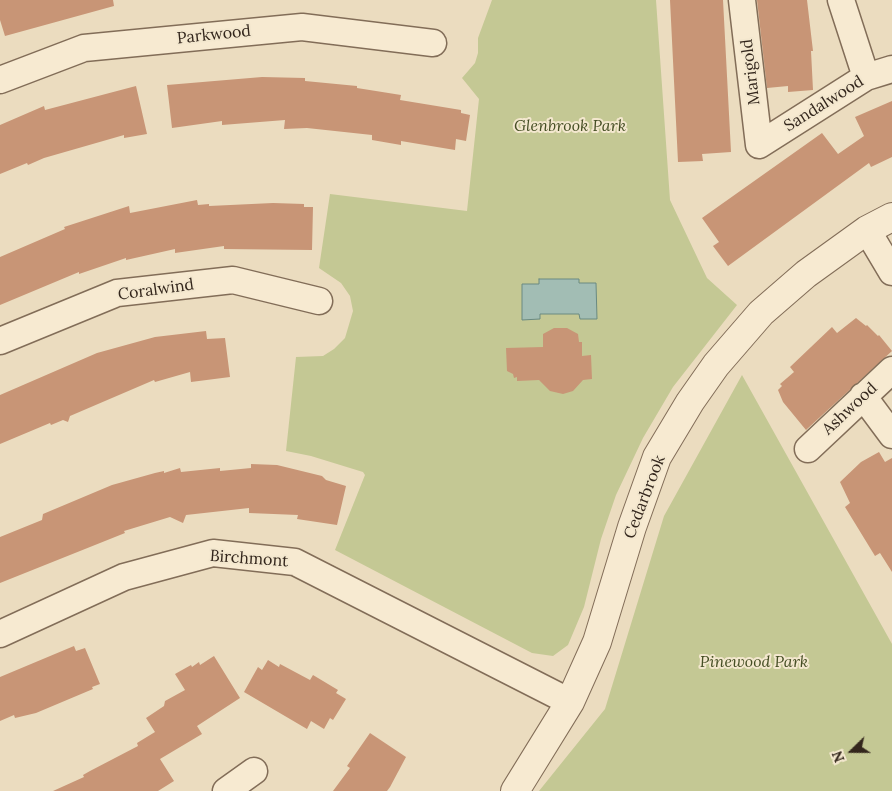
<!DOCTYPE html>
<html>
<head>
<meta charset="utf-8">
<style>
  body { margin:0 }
  #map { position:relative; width:892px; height:791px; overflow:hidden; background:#ebdcbf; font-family:Lora,serif }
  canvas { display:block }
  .north { position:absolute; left:827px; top:726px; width:50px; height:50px; -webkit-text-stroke:4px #f3e7ce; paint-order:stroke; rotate:248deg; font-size:14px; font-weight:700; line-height:20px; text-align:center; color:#33261c }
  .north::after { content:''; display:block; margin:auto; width:18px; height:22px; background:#33261c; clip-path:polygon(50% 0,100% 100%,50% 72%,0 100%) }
</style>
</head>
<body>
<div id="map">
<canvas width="892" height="791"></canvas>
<div class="north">N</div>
</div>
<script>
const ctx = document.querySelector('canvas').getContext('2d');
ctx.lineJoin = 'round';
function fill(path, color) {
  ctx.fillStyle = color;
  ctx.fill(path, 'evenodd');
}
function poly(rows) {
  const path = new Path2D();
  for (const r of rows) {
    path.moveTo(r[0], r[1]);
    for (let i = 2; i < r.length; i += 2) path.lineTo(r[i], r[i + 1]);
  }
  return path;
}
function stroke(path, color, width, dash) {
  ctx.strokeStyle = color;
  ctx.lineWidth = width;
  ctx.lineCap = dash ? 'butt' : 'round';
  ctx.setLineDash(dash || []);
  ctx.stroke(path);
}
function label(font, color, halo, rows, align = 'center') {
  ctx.font = font + ' Lora,serif';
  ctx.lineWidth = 4;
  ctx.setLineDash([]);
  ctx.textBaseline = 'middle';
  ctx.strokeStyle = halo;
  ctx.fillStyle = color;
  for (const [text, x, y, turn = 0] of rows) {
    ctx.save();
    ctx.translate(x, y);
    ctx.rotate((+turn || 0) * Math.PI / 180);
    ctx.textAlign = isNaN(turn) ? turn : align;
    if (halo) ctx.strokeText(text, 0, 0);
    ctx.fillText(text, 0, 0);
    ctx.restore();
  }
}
fill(poly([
  [492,0,656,0,670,200,707,278,737,305,673,387,643,438,616,495,601,539,584,607,568,645,553,656,532,653,335,550,365,475,363,472,311,456,286,451,296,357,323,356,334,349,345,338,353,311,350,296,341,283,319,268,330,194,467,211,479,99,462,78,475,63,478,53,478,38],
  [742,375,892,644,892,791,539,791,605,709,664,516]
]), '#c4c894');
const water = poly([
  [539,279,579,279,579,283,596,283,597,319,580,319,579,314,540,314,540,319,522,320,522,284,539,284,539,279]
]);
fill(water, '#a2bdb4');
stroke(water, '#6a8a81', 1);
fill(poly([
  [0,0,113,0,114,6,5,36,0,20],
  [670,0,723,0,731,152,702,154,703,161,678,162],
  [757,0,807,0,813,51,811,51,813,90,788,92,788,86,767,88],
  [262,77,305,78,305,81,357,86,357,88,401,95,400,100,461,110,461,113,470,115,466,141,456,139,455,150,401,141,401,145,372,140,372,135,307,128,284,129,285,120,222,125,222,121,172,128,167,85],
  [136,86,147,134,124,138,124,135,44,158,28,165,27,163,0,174,0,125,44,106,45,110],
  [892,101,892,157,871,167,869,163,728,266,713,246,719,242,702,218,822,133,838,154,864,136,855,117],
  [197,200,198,205,209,204,209,206,273,203,304,204,304,207,313,207,312,250,224,249,224,246,175,253,175,249,126,260,126,258,79,274,79,272,0,305,0,257,65,229,64,227,129,206,130,213],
  [856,318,866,326,867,325,878,336,879,335,892,351,806,430,783,402,778,390,782,386,780,384,794,372,790,367,832,327,837,333],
  [554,328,567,328,578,334,579,342,582,342,582,356,591,355,592,379,583,380,573,391,563,394,550,391,539,380,517,381,517,377,514,378,513,374,507,371,506,348,543,347,543,334],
  [206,331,207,339,225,338,230,377,191,382,190,372,155,382,154,380,70,416,68,422,63,420,51,425,50,423,0,444,0,395,97,353,155,337],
  [879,452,885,462,892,458,892,572,880,553,875,556,845,507,850,503,840,482,861,462],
  [251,464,277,465,322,476,326,480,346,486,337,525,297,519,298,515,249,513,249,508,186,515,183,523,170,517,124,531,125,533,0,583,0,537,42,520,43,514,112,485,155,473,164,471,164,473,180,468,181,472,220,468,220,471,251,468],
  [74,646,76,651,85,648,100,684,92,687,93,689,36,713,15,718,14,715,0,721,0,677],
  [214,656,240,698,197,726,202,734,160,759,174,781,158,791,53,791,84,777,83,775,90,771,138,746,137,743,155,732,146,718,164,706,165,701,185,690,175,674,191,665,192,667,199,662,200,665],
  [268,660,279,667,280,664,310,680,313,675,338,690,336,693,346,699,333,720,330,718,324,729,311,721,307,729,244,692,258,667,262,670],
  [370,733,406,757,390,787,387,791,333,791,350,768,347,766]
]), '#c89576');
const minor = poly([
  [742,0,759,145,866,77,892,69],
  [841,0,866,77],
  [0,80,84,48,302,27,433,43],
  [867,230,892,272],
  [0,341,117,293,233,280,319,301],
  [863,396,892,435],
  [808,449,892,370],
  [0,634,124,577,213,553,295,562,570,702],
  [226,791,254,771]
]);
const tertiary = poly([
  [515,791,570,702,597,642,632,527,657,457,690,402,716,365,761,313,806,274,867,230,892,217]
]);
stroke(minor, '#826d58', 29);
stroke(tertiary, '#826d58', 30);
stroke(minor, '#f7ead1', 26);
stroke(tertiary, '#f7ead1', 28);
label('16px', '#33261c', '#f3e7ce', [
  ["Parkwood",214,35,-6],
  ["Marigold",751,72,-97],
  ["Sandalwood",824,104,-32],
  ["Coralwind",156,290,-8],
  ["Ashwood",850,409,-43],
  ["Cedarbrook",645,497,-69],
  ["Birchmont",249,559,4]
]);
label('italic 16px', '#454e24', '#f3e7ce', [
  ["Glenbrook Park",570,126],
  ["Pinewood Park",754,662]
]);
</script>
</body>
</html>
